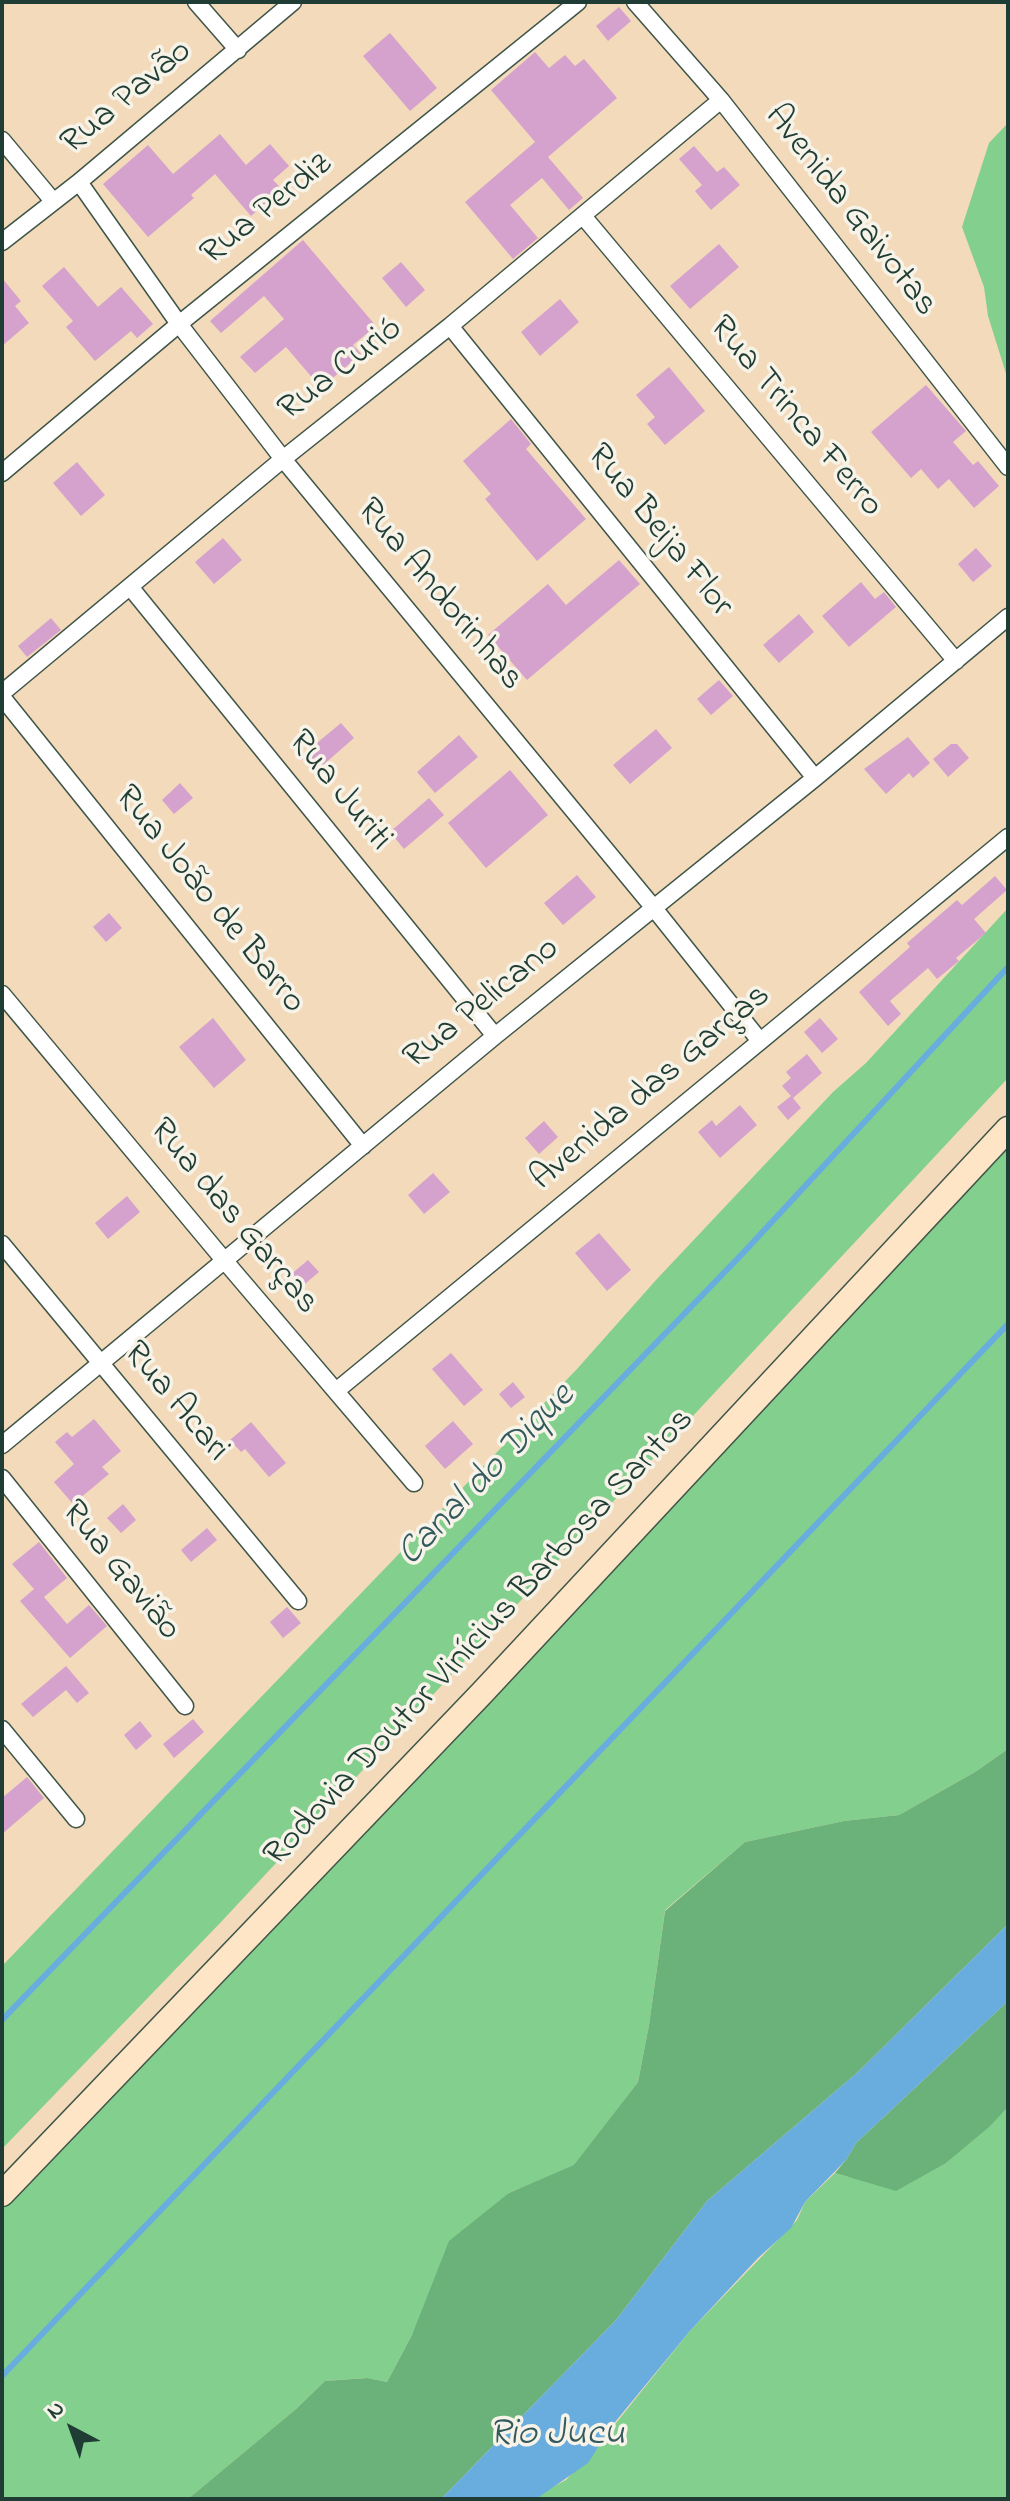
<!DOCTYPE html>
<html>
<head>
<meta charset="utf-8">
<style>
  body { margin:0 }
  #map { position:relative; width:1010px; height:2501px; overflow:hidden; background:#f2dabb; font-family:"Indie Flower",sans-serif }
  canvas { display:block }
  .frame { position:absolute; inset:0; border:4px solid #1f3d34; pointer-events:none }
  .north { position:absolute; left:32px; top:2389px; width:80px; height:80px; -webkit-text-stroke:6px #f7f3e8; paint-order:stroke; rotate:319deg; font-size:22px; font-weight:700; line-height:32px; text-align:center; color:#1f3d34 }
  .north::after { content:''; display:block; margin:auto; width:28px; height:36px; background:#1f3d34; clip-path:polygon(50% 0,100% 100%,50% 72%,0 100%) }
</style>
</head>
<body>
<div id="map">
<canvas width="1010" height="2501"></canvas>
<div class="frame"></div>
<div class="north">N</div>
</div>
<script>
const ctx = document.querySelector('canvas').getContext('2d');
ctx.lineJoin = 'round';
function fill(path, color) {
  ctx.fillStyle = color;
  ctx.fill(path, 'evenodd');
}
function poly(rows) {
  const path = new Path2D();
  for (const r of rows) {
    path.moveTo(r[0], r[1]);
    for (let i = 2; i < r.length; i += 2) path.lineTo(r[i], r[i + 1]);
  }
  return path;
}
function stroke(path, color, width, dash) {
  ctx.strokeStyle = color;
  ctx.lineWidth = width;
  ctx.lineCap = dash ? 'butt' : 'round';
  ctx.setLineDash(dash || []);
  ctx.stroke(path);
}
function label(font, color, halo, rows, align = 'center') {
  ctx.font = font + ' "Indie Flower",sans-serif';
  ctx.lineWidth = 7;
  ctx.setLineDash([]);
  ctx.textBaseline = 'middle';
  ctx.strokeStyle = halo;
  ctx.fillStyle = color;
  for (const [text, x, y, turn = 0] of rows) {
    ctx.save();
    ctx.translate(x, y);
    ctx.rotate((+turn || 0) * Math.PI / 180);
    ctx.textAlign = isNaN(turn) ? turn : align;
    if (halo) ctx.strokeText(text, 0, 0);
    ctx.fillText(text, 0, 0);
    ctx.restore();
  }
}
fill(poly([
  [1008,123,1008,380,988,316,984,287,962,227,989,143],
  [1008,908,1008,1078,222,1921,2,2149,2,1966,577,1369,656,1280,833,1092,866,1063],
  [1008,1127,1008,1749,975,1772,899,1815,844,1821,745,1842,665,1910,649,2025,638,2082,574,2166,509,2193,412,2335,387,2382,366,2378,325,2381,296,2409,188,2499,2,2499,2,2198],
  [1008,2107,1008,2499,536,2499,541,2493,566,2480,600,2443,689,2332,797,2220,805,2202,835,2173,848,2177,946,2163]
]), '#83d08e');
fill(poly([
  [1008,1749,1008,1924,858,2072,707,2201,616,2320,441,2499,188,2499,296,2409,325,2381,367,2378,387,2382,412,2335,449,2241,509,2193,574,2165,638,2082,649,2025,665,1911,745,1842,844,1821,899,1815,975,1772],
  [1008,2001,1008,2107,989,2127,946,2163,896,2191,835,2173,846,2160,856,2143]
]), '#6ab279');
fill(poly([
  [1008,1924,1008,2001,856,2143,846,2160,805,2202,791,2228,758,2258,689,2332,611,2427,588,2463,536,2499,441,2499,616,2320,707,2201,858,2072]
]), '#69acde');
stroke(poly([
  [2,2020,744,1252,1008,967],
  [2,2376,1008,1324]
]), '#69acde', 6);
fill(poly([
  [619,7,631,21,608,41,596,26],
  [390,33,437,88,410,111,363,56],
  [535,52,549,68,565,55,575,66,584,59,617,98,548,157,583,198,569,210,542,178,510,205,538,238,513,259,465,202,535,142,491,90],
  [220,134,246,165,270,144,289,166,273,180,282,189,251,216,215,174,191,195,194,198,148,237,103,184,148,145,173,174],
  [694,146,717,172,724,167,740,185,711,210,695,191,702,185,679,159],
  [303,240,376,326,353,345,361,354,321,388,286,347,255,373,240,357,284,319,264,296,221,333,210,321],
  [719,244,739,267,690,309,670,286],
  [401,262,425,290,406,307,382,278],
  [64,267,98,307,121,287,153,324,137,338,131,331,95,361,66,327,73,321,42,286],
  [2,278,21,301,15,306,29,323,2,346],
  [560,299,579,322,540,356,521,332],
  [669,367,705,411,665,445,647,424,655,417,636,395],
  [926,385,966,431,953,442,973,465,978,461,999,486,974,508,949,479,938,489,921,469,911,478,871,432],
  [511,419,531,444,526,449,586,519,537,561,485,499,491,494,463,461],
  [77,462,105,495,81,516,53,483],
  [223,538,242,560,214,584,195,562],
  [976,548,992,566,973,582,958,564],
  [619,560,640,584,527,680,488,635,548,584,566,605],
  [861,582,875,599,884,592,896,607,849,647,822,616],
  [799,614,814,632,779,663,763,645],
  [51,618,61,630,27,657,18,646],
  [719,680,733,696,711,715,697,699],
  [341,723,354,738,314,773,300,757],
  [656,729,672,748,630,784,613,765],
  [459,735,478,757,435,793,417,772],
  [908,737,930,763,913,778,909,773,886,794,864,769],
  [951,744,957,744,969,758,948,777,933,759],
  [510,770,548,815,486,868,448,823],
  [180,783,193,798,174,814,162,800],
  [429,798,444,815,404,849,390,832],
  [577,875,596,897,563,925,544,903],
  [995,876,1007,890,974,919,986,933,956,958,959,961,937,979,928,968,890,1001,901,1014,888,1026,859,992,910,947,907,943,957,900,962,905],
  [109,913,122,928,106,942,93,927],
  [213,1018,246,1060,214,1088,179,1047],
  [820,1018,838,1039,822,1053,804,1032],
  [807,1054,822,1073,793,1098,801,1108,788,1120,777,1107,791,1096,782,1086,791,1078,786,1072],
  [740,1105,757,1125,720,1158,698,1132,712,1120,716,1126],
  [544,1121,558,1137,539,1154,525,1138],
  [433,1173,450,1192,424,1214,408,1195],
  [127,1196,140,1212,108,1239,95,1223],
  [599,1233,631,1270,607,1291,575,1253],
  [308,1260,319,1272,294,1293,283,1281],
  [451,1353,483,1390,464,1406,432,1369],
  [513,1382,525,1397,511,1408,499,1394],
  [94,1419,121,1451,102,1467,109,1474,73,1504,54,1482,74,1464,55,1442,67,1432,72,1437],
  [453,1421,473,1444,445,1469,425,1446],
  [251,1422,286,1463,269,1477,245,1449,241,1452,230,1440],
  [123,1504,136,1520,121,1533,107,1518],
  [207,1528,217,1540,191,1562,181,1550],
  [39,1542,67,1578,44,1597,67,1624,89,1605,107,1626,70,1658,20,1601,34,1589,12,1564],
  [287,1607,301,1623,283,1638,270,1622],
  [66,1666,89,1693,77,1703,66,1690,33,1717,21,1704],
  [193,1719,204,1732,174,1758,163,1744],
  [140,1721,152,1736,136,1750,124,1735],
  [27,1777,44,1798,2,1834,2,1798]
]), '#d5a2cd');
const minor = poly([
  [196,2,238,50],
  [635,2,721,100,1008,467],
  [2,140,53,201],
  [79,182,179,324,283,459,653,907,760,1041],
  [583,216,956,661],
  [2,242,79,182,293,2],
  [450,326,815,778],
  [2,473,179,324,578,2],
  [131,588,495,1036],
  [2,693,283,459,450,326,721,100],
  [2,697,363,1146],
  [2,994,224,1260,414,1483],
  [2,1244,298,1601],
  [336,1391,1008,837],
  [2,1445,495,1036,815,778,1008,617],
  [2,1478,185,1706],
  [2,1729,76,1819]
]);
const secondary = poly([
  [2,2194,482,1693,1008,1129]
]);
stroke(minor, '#3f5548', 19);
stroke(secondary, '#3f5548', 27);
stroke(minor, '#fff', 16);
stroke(secondary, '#fde5c5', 24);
label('36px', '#1f3d34', '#f7f3e8', [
  ["Rua Pavão",128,99,-40],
  ["Rua Perdiz",268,211,-39],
  ["Avenida Gaivotas",849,212,52],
  ["Rua Curió",342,371,-38],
  ["Rua Trinca Ferro",794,418,50],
  ["Rua Beija Flor",658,532,51],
  ["Rua Andorinhas",438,596,50],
  ["Rua Juriti",338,792,51],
  ["Rua João de Barro",208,901,51],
  ["Rua Pelicano",483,1005,-39],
  ["Avenida das Garças",652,1089,-40],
  ["Rua das Garças",232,1218,50],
  ["Rua Acari",174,1403,50],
  ["Rua Gavião",119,1572,51],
  ["Rodovia Doutor Vinícius Barbosa Santos",481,1639,-47]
]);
label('italic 38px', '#32595e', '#f7f3e8', [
  ["Canal do Dique",488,1477,-46],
  ["Rio Jucu",557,2437]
]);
</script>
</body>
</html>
